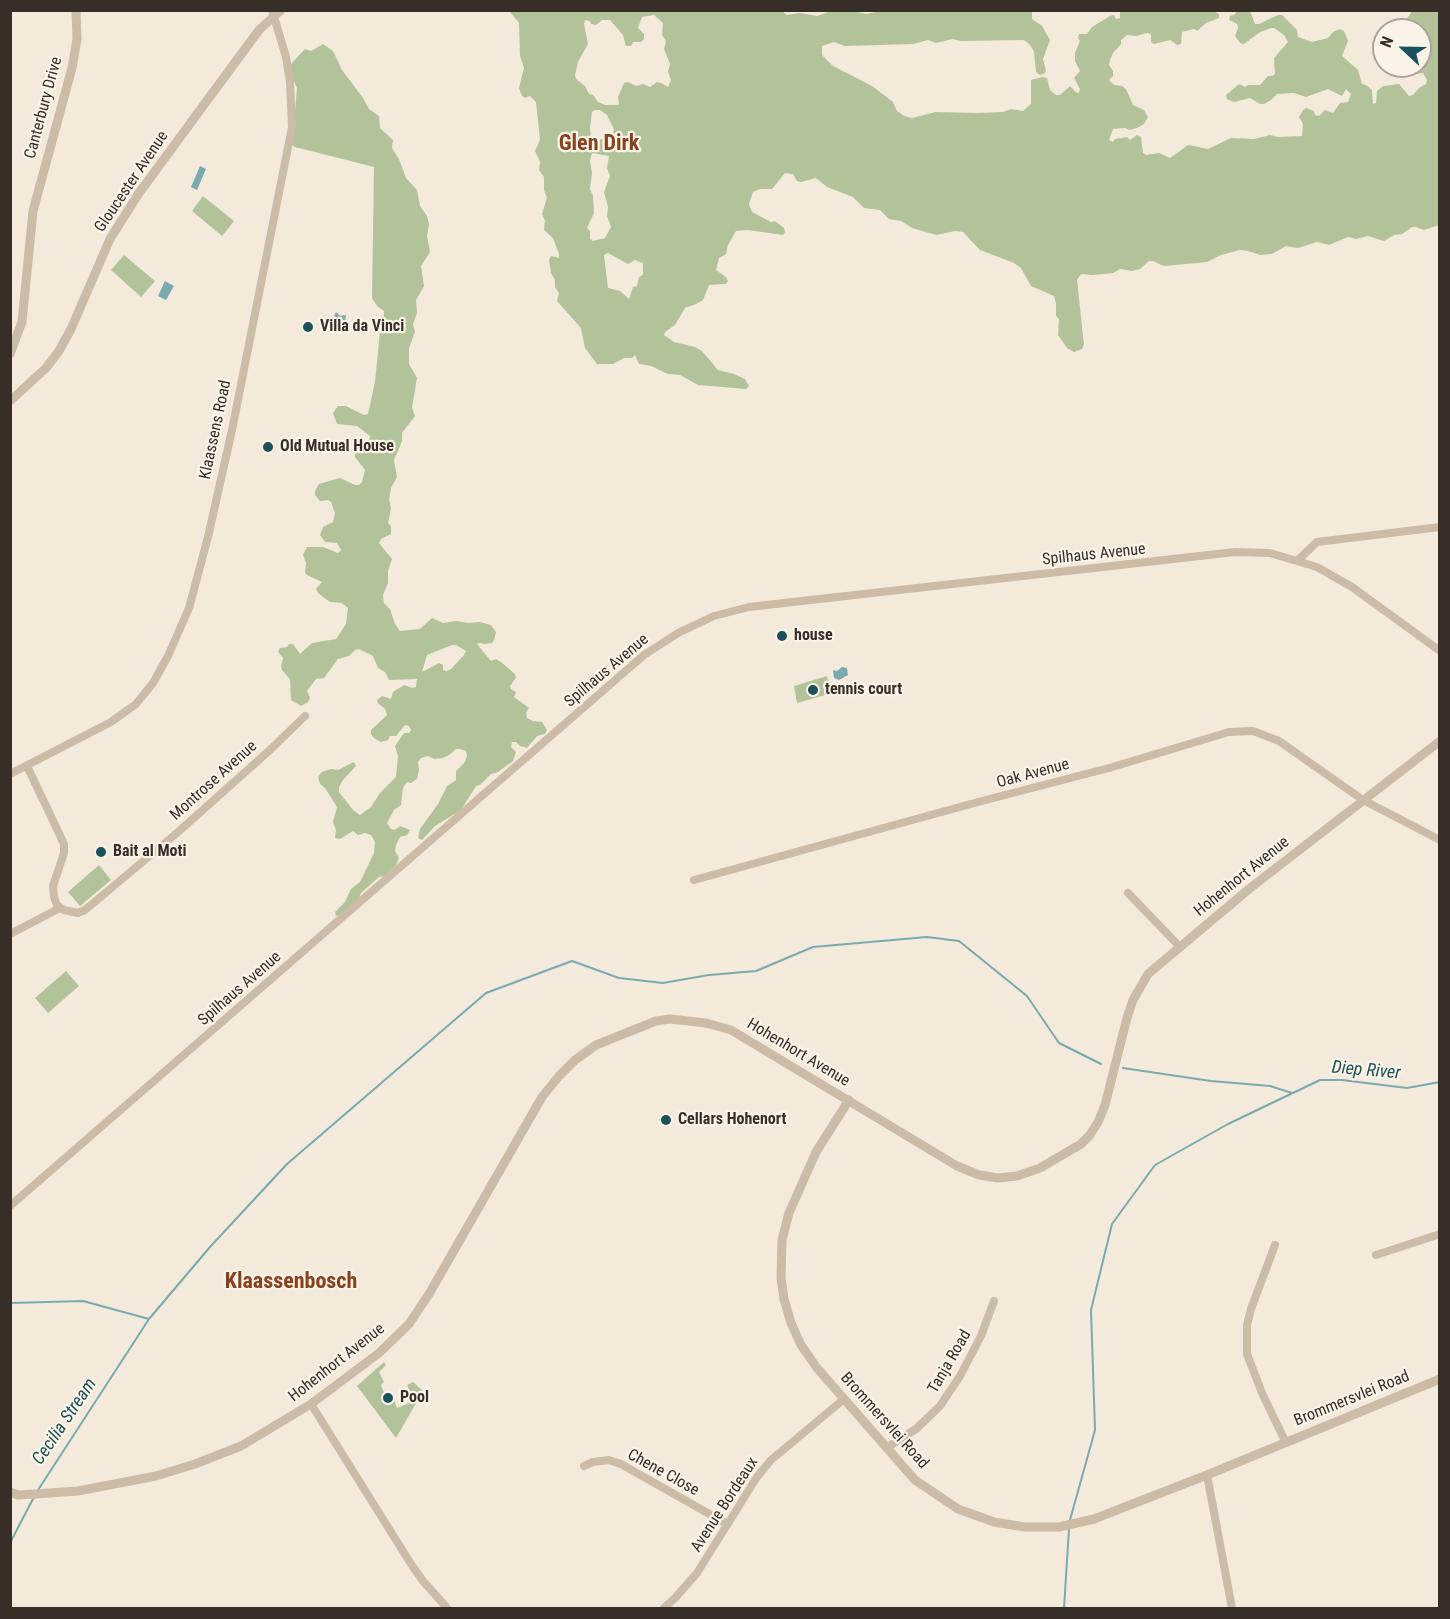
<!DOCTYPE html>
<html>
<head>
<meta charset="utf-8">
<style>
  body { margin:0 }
  #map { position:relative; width:1450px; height:1619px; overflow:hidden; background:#f3eadb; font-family:"Roboto Condensed",sans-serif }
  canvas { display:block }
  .frame { position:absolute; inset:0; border:12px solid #372e28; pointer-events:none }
  .north { position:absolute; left:1372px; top:18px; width:60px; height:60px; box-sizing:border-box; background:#faf3e8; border:2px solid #aca49b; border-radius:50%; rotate:292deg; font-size:16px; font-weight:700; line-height:24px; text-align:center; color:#372e28 }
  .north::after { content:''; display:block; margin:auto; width:21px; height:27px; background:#1b515b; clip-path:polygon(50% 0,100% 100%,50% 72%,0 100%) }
</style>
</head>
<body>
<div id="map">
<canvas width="1450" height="1619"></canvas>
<div class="frame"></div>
<div class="north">N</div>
</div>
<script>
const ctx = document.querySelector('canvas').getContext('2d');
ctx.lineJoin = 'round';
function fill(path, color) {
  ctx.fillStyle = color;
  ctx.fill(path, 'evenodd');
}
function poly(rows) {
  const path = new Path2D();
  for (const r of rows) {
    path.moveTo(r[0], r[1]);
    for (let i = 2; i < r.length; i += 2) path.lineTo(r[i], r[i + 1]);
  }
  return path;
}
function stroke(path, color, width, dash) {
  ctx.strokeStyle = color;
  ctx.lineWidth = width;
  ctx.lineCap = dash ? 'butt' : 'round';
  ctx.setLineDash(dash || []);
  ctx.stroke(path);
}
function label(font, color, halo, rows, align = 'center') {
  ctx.font = font + ' "Roboto Condensed",sans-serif';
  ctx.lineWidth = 4.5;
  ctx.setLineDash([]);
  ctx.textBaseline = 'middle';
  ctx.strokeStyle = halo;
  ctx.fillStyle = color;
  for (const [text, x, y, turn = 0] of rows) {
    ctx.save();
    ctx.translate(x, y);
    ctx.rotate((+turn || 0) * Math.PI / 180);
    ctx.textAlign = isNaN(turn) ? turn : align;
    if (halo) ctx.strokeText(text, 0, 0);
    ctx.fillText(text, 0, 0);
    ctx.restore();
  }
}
fill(poly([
  [784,10,784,13,787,15,800,13,817,16,832,11,847,10,866,14,886,10,1032,11,1032,19,1042,26,1050,40,1043,59,1046,71,1044,74,1040,75,1036,72,1034,52,1030,45,1024,40,961,41,953,39,936,43,928,40,913,44,845,46,834,42,822,46,822,55,833,66,872,86,893,102,897,111,904,116,912,118,936,112,978,113,1003,112,1011,109,1023,111,1031,104,1031,80,1043,77,1047,78,1050,90,1056,95,1060,95,1070,86,1076,92,1079,93,1080,89,1074,78,1080,71,1075,61,1075,53,1080,41,1078,38,1079,34,1087,34,1092,27,1110,16,1114,15,1116,19,1120,18,1120,11,1213,11,1219,14,1219,18,1206,23,1197,31,1194,29,1182,32,1181,44,1177,45,1170,40,1154,44,1151,42,1151,34,1147,33,1136,36,1127,35,1121,40,1121,44,1113,53,1110,60,1109,65,1113,71,1113,76,1109,80,1114,85,1122,86,1126,89,1133,105,1144,110,1148,117,1144,124,1137,128,1129,130,1125,128,1113,129,1109,140,1113,142,1115,139,1127,137,1130,140,1137,135,1141,137,1143,153,1146,155,1159,153,1170,158,1188,145,1208,149,1231,138,1254,139,1270,135,1278,137,1302,136,1303,124,1299,117,1303,110,1306,108,1314,111,1315,115,1319,116,1325,110,1333,113,1340,103,1348,102,1351,94,1346,89,1342,96,1328,89,1306,97,1294,93,1277,94,1271,100,1264,104,1260,104,1250,98,1234,102,1227,99,1226,95,1239,84,1245,87,1248,85,1260,85,1268,76,1272,76,1275,74,1274,58,1288,42,1284,35,1274,28,1271,28,1260,32,1244,44,1240,43,1235,36,1238,28,1237,24,1229,20,1230,16,1234,15,1237,11,1250,11,1255,24,1259,24,1278,15,1282,15,1297,30,1298,37,1312,42,1328,38,1333,32,1340,29,1344,31,1348,41,1342,56,1358,70,1362,84,1366,85,1372,90,1373,104,1376,103,1377,91,1383,86,1399,84,1409,96,1413,95,1419,88,1426,84,1427,80,1423,73,1407,75,1403,74,1401,70,1402,66,1420,66,1425,41,1422,28,1410,27,1406,20,1411,13,1410,11,1439,11,1439,225,1424,230,1416,227,1412,227,1402,234,1394,235,1384,241,1368,236,1356,239,1348,237,1329,245,1317,242,1298,248,1286,246,1272,254,1260,255,1248,251,1240,250,1221,255,1207,262,1164,266,1153,261,1149,261,1140,269,1132,271,1120,269,1113,273,1093,275,1081,274,1077,280,1084,345,1082,349,1074,352,1067,348,1058,335,1059,319,1056,316,1056,303,1054,296,1031,286,1021,268,1014,263,980,250,963,232,955,231,936,235,912,228,901,221,889,219,880,210,864,208,853,197,827,187,816,178,801,182,797,181,793,174,785,173,772,189,760,189,753,192,749,204,752,212,756,214,771,222,775,221,784,228,785,232,783,235,748,230,736,231,728,245,726,254,719,258,716,270,726,277,728,281,726,284,709,285,703,300,696,304,685,308,675,325,665,332,664,335,674,342,695,347,702,351,718,370,734,374,745,379,749,386,746,389,698,385,680,375,668,374,651,366,639,364,635,355,632,358,624,358,613,364,597,364,585,348,581,328,557,301,559,293,555,287,555,280,551,273,549,260,551,256,559,258,559,254,553,238,544,230,545,221,542,214,547,198,544,190,544,177,539,170,540,162,535,151,540,140,536,102,530,96,525,98,522,96,519,88,524,68,520,56,519,23,509,11],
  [654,15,663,23,662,35,666,41,664,49,670,64,668,72,671,80,668,87,661,83,657,82,650,87,643,84,636,86,628,82,624,83,618,97,619,105,605,105,598,102,593,95,589,94,585,86,576,79,575,75,578,62,588,44,584,24,585,20,590,21,591,24,596,25,602,20,610,20,623,35,626,46,631,46,633,42,641,42,644,39,644,34,638,28,642,17],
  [595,110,600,110,607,115,614,129,612,138,601,139,596,145,592,144,591,140,590,128,592,112],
  [592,153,609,156,607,168,610,176,604,192,608,207,607,216,611,227,605,238,593,241,590,239,590,231,587,228,594,213,593,196,590,189,592,173,590,161],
  [608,253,628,264,635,260,643,263,643,275,639,277,637,286,633,287,629,299,620,291,608,288,604,255],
  [323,44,333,51,342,70,363,98,369,109,379,116,380,128,393,140,392,148,399,159,406,178,417,190,420,206,427,216,429,224,427,236,430,252,421,266,424,286,416,300,417,313,413,324,415,332,409,348,409,364,417,378,412,408,415,416,402,433,402,441,394,460,397,477,391,488,389,500,391,508,388,523,391,526,391,534,381,539,379,543,392,559,388,571,388,583,383,595,384,603,390,609,395,624,400,631,420,629,432,618,443,623,456,621,468,623,480,622,491,625,496,632,494,640,492,643,484,644,480,643,477,644,491,661,496,659,501,662,515,674,516,678,510,686,511,689,516,692,514,697,529,708,526,713,527,718,533,721,542,722,547,730,545,734,537,736,527,748,520,746,516,742,512,742,511,747,516,752,513,761,498,772,491,774,480,785,476,786,461,810,435,826,422,840,418,838,420,829,438,804,447,786,456,780,456,771,465,762,467,756,466,751,460,749,456,749,449,755,443,758,434,759,428,756,421,758,418,762,419,770,417,779,411,783,407,782,403,788,401,805,394,810,387,823,391,829,395,830,400,826,410,830,407,835,400,837,396,845,395,851,399,858,396,865,385,876,379,877,361,893,358,901,342,914,336,916,335,912,345,902,351,889,360,882,374,853,375,842,371,835,365,833,358,835,353,831,340,839,335,838,336,830,333,822,337,807,325,788,320,784,318,777,322,772,331,769,338,770,354,762,356,766,343,780,339,787,339,792,353,810,360,815,371,807,380,793,396,777,398,756,395,746,404,733,409,733,411,730,409,726,405,725,396,736,390,736,388,740,381,742,374,738,371,734,371,730,387,715,385,709,378,703,377,700,382,696,391,699,393,692,404,685,412,688,416,687,417,679,389,680,385,672,378,668,373,656,359,649,355,650,349,656,338,659,324,678,316,679,307,691,310,698,308,702,301,706,291,700,290,679,282,670,281,666,283,658,278,652,280,648,287,647,289,644,293,644,300,654,312,643,336,639,346,624,348,608,342,603,330,602,318,593,316,589,322,582,307,575,305,572,306,563,303,555,307,547,323,547,338,553,341,550,337,543,325,542,320,535,323,527,333,522,335,513,331,502,328,500,320,501,315,495,315,491,319,484,340,478,355,485,359,485,362,482,365,470,355,457,355,452,361,446,369,444,370,436,357,426,337,424,333,413,338,406,346,406,364,415,368,414,375,382,380,331,384,315,384,311,377,306,372,298,374,167,295,147,292,145,297,88,291,75,291,64,305,49,311,51],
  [452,645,456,645,466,651,464,655,451,669,447,671,443,670,443,665,439,663,422,672,427,655],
  [203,196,234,221,222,236,192,211],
  [124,255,155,281,141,297,111,270],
  [827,676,832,693,797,703,794,686],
  [99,865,111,880,80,906,68,892],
  [66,971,79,986,48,1013,35,998],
  [384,1362,386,1365,379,1372,384,1382,381,1385,388,1402,394,1400,397,1408,409,1403,405,1394,410,1392,407,1385,413,1382,423,1391,396,1438,357,1386]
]), '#b2c39a');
fill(poly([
  [200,166,206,169,197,190,191,187],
  [165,281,174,286,166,300,158,296],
  [336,312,340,316,346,315,345,324,341,333,337,329,331,330,332,321],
  [842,667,847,668,848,675,839,680,834,678,833,670,837,671]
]), '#79aab1');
stroke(poly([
  [1123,1068,1211,1081,1270,1086,1292,1093],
  [10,1303,83,1301,149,1319,210,1247,287,1164,486,993,572,961,619,978,663,983,709,975,756,971,813,947,927,937,959,941,1027,996,1059,1043,1101,1064],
  [38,1490,149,1319],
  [1070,1520,1095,1430,1091,1310,1112,1224,1155,1165,1228,1124,1320,1080,1342,1080,1407,1088,1440,1082],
  [10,1543,34,1497],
  [1064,1608,1069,1529]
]), '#79aab1', 2);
stroke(poly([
  [1297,561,1317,542,1440,527],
  [27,766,64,844,64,853,53,886,54,897,57,905,64,910,78,913,85,910,177,833,271,749,305,716],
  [10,774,111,722,136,704,153,683,168,656,189,608,208,537,232,430,292,127,290,82,286,57,272,10],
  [694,880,978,802,1109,768,1229,732,1253,731,1279,741,1363,800,1440,840],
  [1128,893,1180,947],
  [10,934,60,908],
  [10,1206,644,655,678,633,714,616,749,607,1235,552,1270,553,1317,567,1352,587,1440,651],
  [1275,1245,1251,1309,1247,1325,1247,1354,1262,1393,1286,1443],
  [1376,1255,1440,1234],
  [311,1404,411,1564,423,1581,447,1608],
  [886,1448,916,1429,940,1406,960,1376,981,1336,994,1301],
  [584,1466,593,1462,609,1460,621,1464,727,1524],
  [1207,1475,1232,1608],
  [664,1608,676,1597,697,1573,757,1477,771,1460,844,1399]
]), '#ccbba6', 8);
stroke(poly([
  [10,354,22,322,33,211,72,68,77,39,76,10],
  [10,401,46,368,59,351,71,329,110,239,139,193,259,30,281,10],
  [849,1100,816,1152,789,1213,782,1240,781,1278,784,1299,791,1323,801,1345,817,1368,915,1480,958,1509,994,1522,1025,1527,1059,1527,1094,1519,1207,1475,1440,1379],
  [10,1492,18,1495,35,1494,78,1491,156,1476,195,1464,241,1446,311,1404,379,1353,409,1324,429,1294,542,1097,559,1076,575,1060,596,1045,656,1021,670,1019,706,1023,731,1030,957,1166,979,1175,998,1178,1017,1176,1040,1168,1081,1144,1090,1135,1098,1122,1105,1105,1127,1018,1133,1000,1148,974,1249,889,1440,741]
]), '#ccbba6', 9);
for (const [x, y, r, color] of [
  [308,327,6,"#1b515b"],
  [268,447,6,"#1b515b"],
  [782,636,6,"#1b515b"],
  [813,690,6,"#1b515b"],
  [101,852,6,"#1b515b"],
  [666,1120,6,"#1b515b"],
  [388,1398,6,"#1b515b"]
]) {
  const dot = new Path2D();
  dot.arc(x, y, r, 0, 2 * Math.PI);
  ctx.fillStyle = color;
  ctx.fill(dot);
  stroke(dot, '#faf3e8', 2);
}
label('16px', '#372e28', '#faf3e8', [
  ["Canterbury Drive",44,108,-75],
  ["Gloucester Avenue",132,182,-56],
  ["Klaassens Road",216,430,-78],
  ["Spilhaus Avenue",1094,555,-6],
  ["Spilhaus Avenue",607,671,-40],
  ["Oak Avenue",1033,774,-15],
  ["Montrose Avenue",214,781,-42],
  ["Hohenhort Avenue",1242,877,-39],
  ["Spilhaus Avenue",240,989,-41],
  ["Hohenhort Avenue",798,1053,31],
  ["Tanja Road",950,1362,-60],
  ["Hohenhort Avenue",337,1363,-38],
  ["Brommersvlei Road",1352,1399,-22],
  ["Brommersvlei Road",884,1421,48],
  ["Chene Close",663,1473,29],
  ["Avenue Bordeaux",725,1505,-57]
]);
label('bold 16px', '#372e28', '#faf3e8', [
  ["Villa da Vinci",320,327],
  ["Old Mutual House",280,447],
  ["house",794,636],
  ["tennis court",825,690],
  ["Bait al Moti",113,852],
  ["Cellars Hohenort",678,1120],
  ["Pool",400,1398]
], 'left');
label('italic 18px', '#1b515b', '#faf3e8', [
  ["Diep River",1366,1071,5],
  ["Cecilia Stream",65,1422,-56]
]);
label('bold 22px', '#8a401d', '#faf3e8', [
  ["Glen Dirk",599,144],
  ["Klaassenbosch",291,1282]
]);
</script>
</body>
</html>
